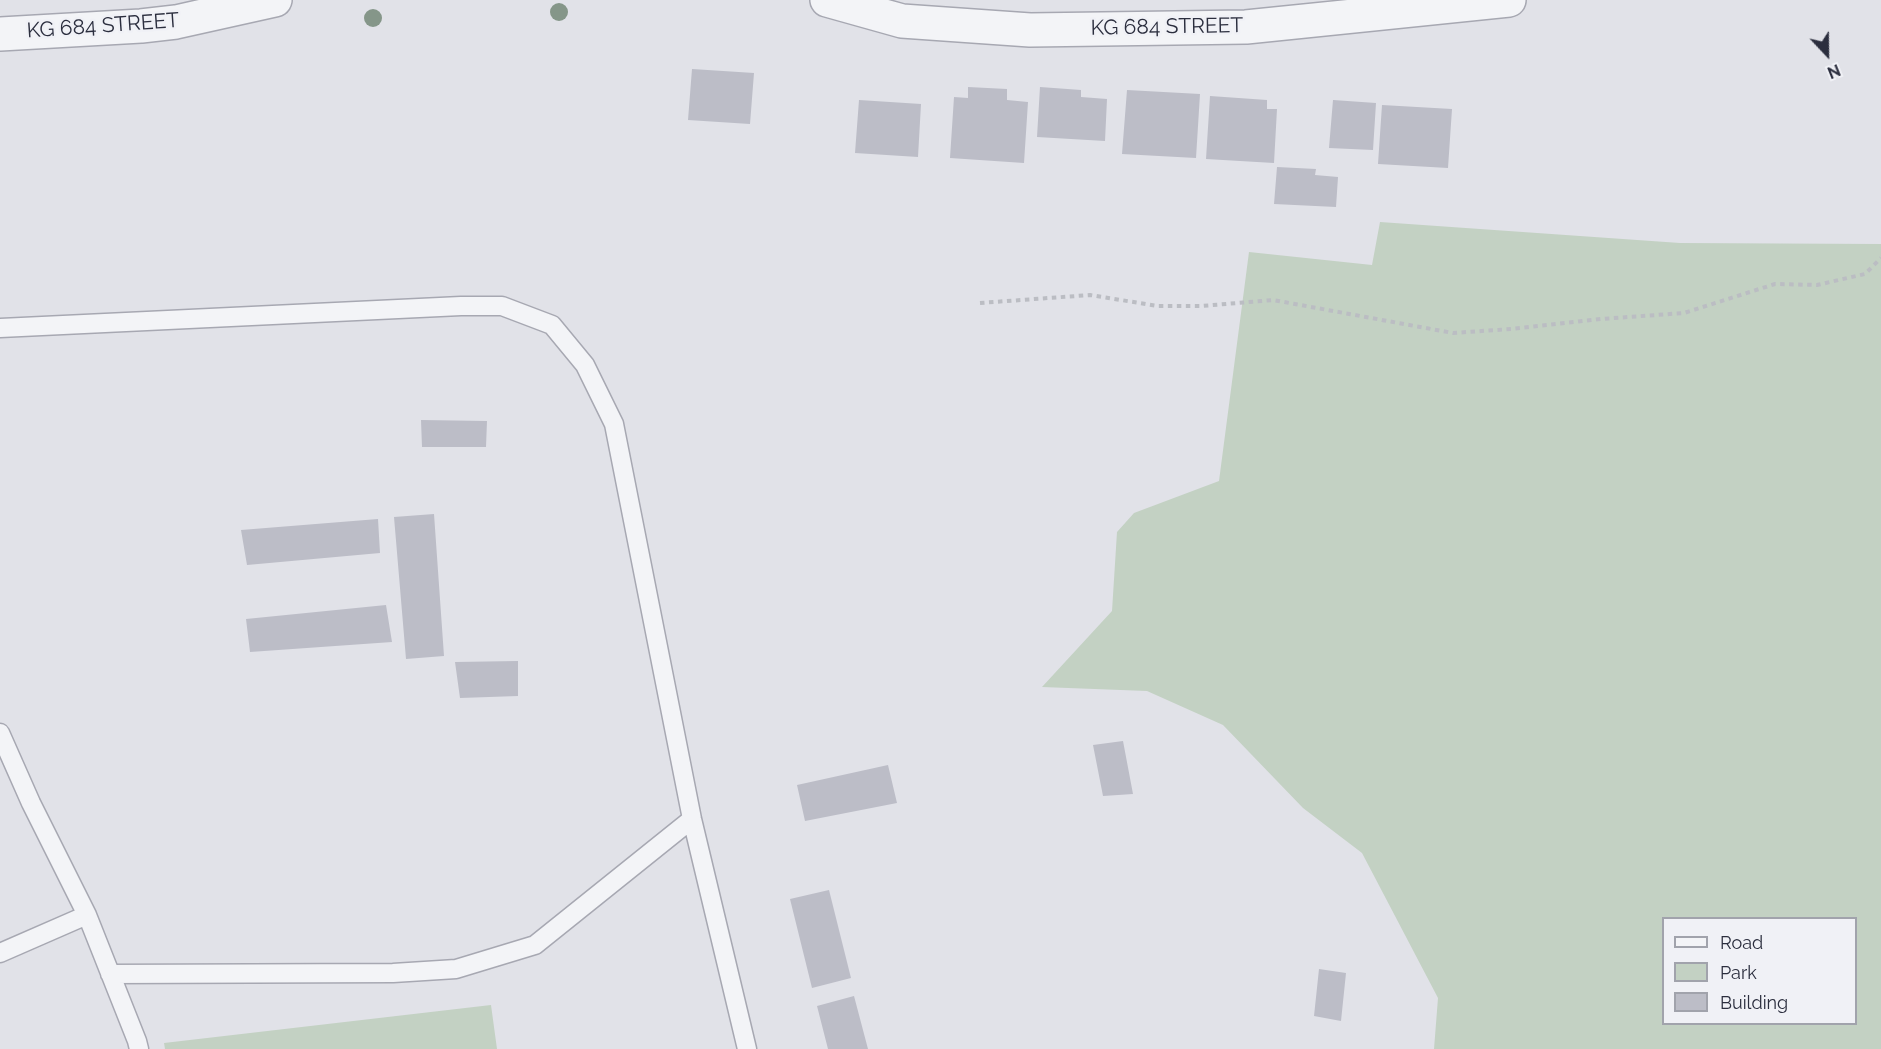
<!DOCTYPE html>
<html>
<head>
<meta charset="utf-8">
<style>
  body { margin:0 }
  #map { position:relative; width:1881px; height:1049px; overflow:hidden; background:#e1e2e8; font-family:Raleway,sans-serif }
  canvas { display:block }
  .legend { position:absolute; left:1662px; top:917px; width:195px; height:108px; box-sizing:border-box; background:#f0f1f6; border:2px solid #a1a3ac; margin:0; padding:8px 10px; list-style:none; font-size:18px; color:#2b2e3e }
  .legend li { display:flex; align-items:center; gap:12px; height:30px }
  .legend b { width:30px; border:2px solid #a1a3ac }
  .north { position:absolute; left:1797px; top:24px; width:60px; height:60px; -webkit-text-stroke:4px #f0f1f6; paint-order:stroke; rotate:158deg; font-size:16px; font-weight:700; line-height:24px; text-align:center; color:#2b2e3e }
  .north::after { content:''; display:block; margin:auto; width:21px; height:27px; background:#2b2e3e; clip-path:polygon(50% 0,100% 100%,50% 72%,0 100%) }
</style>
</head>
<body>
<div id="map">
<canvas width="1881" height="1049"></canvas>
<ul class="legend">
<li><b style="height:8px;background:#f3f4f7"></b>Road</li>
<li><b style="height:16px;background:#c3d1c3"></b>Park</li>
<li><b style="height:16px;background:#bcbdc7"></b>Building</li>
</ul>
<div class="north">N</div>
</div>
<script>
const ctx = document.querySelector('canvas').getContext('2d');
ctx.lineJoin = 'round';
function fill(path, color) {
  ctx.fillStyle = color;
  ctx.fill(path, 'evenodd');
}
function poly(rows) {
  const path = new Path2D();
  for (const r of rows) {
    path.moveTo(r[0], r[1]);
    for (let i = 2; i < r.length; i += 2) path.lineTo(r[i], r[i + 1]);
  }
  return path;
}
function stroke(path, color, width, dash) {
  ctx.strokeStyle = color;
  ctx.lineWidth = width;
  ctx.lineCap = dash ? 'butt' : 'round';
  ctx.setLineDash(dash || []);
  ctx.stroke(path);
}
function label(font, color, halo, rows, align = 'center') {
  ctx.font = font + ' Raleway,sans-serif';
  ctx.lineWidth = 5;
  ctx.setLineDash([]);
  ctx.textBaseline = 'middle';
  ctx.strokeStyle = halo;
  ctx.fillStyle = color;
  for (const [text, x, y, turn = 0] of rows) {
    ctx.save();
    ctx.translate(x, y);
    ctx.rotate((+turn || 0) * Math.PI / 180);
    ctx.textAlign = isNaN(turn) ? turn : align;
    if (halo) ctx.strokeText(text, 0, 0);
    ctx.fillText(text, 0, 0);
    ctx.restore();
  }
}
fill(poly([
  [1380,222,1680,243,1881,244,1881,1049,1434,1049,1438,998,1362,853,1303,808,1223,725,1147,691,1042,687,1112,611,1117,532,1134,513,1219,481,1249,252,1372,265],
  [1856,918,1856,1024,1664,1024,1664,918],
  [491,1005,497,1049,165,1049,164,1043]
]), '#c3d1c3');
fill(poly([
  [692,69,754,73,750,124,688,120],
  [968,87,1007,89,1007,100,1028,102,1024,163,950,158,954,97,968,98],
  [1040,87,1081,90,1081,97,1107,99,1105,141,1037,137],
  [1127,90,1200,94,1196,158,1122,154],
  [1210,96,1267,100,1267,109,1277,109,1274,163,1206,159],
  [859,100,921,104,918,157,855,153],
  [1333,100,1376,103,1373,150,1329,148],
  [1382,105,1452,109,1448,168,1378,164],
  [1277,167,1316,169,1315,175,1338,177,1336,207,1274,204],
  [421,420,487,421,486,447,422,447],
  [434,514,444,656,406,659,394,517],
  [378,519,380,553,247,565,241,530],
  [386,605,392,642,250,652,246,619],
  [518,661,518,696,460,698,455,662],
  [1123,741,1133,794,1103,796,1093,745],
  [888,765,897,803,805,821,797,785],
  [829,890,851,978,812,988,790,899],
  [1319,969,1346,973,1341,1021,1314,1016],
  [854,996,868,1049,828,1049,817,1006]
]), '#bcbdc7');
const lane = poly([
  [0,328,461,306,502,306,552,325,585,365,614,424,692,819,747,1049],
  [0,733,31,803,87,915,137,1041,139,1049],
  [0,953,87,915],
  [110,974,393,973,456,969,535,945,692,819]
]);
const street = poly([
  [827,0,902,21,1030,30,1246,27,1509,0],
  [0,34,141,26,176,22,275,0]
]);
stroke(lane, '#a7a8b2', 21);
stroke(street, '#a7a8b2', 36);
stroke(poly([
  [980,303,1090,295,1158,306,1201,306,1273,300,1453,333,1511,329,1601,319,1684,313,1775,284,1817,285,1865,274,1881,258]
]), '#bbbdc3', 4, [4.5, 4.5]);
stroke(lane, '#f3f4f7', 18);
stroke(street, '#f3f4f7', 33);
ctx.fillStyle = '#859689';
for (const [x, y] of [
  [559,12],
  [373,18]
]) {
  ctx.beginPath();
  ctx.arc(x, y, 9, 0, 2 * Math.PI);
  ctx.fill();
}
label('21px', '#2b2e3e', '#f0f1f6', [
  ["KG 684 STREET",103,26,-4],
  ["KG 684 STREET",1167,27,-1]
]);
</script>
</body>
</html>
